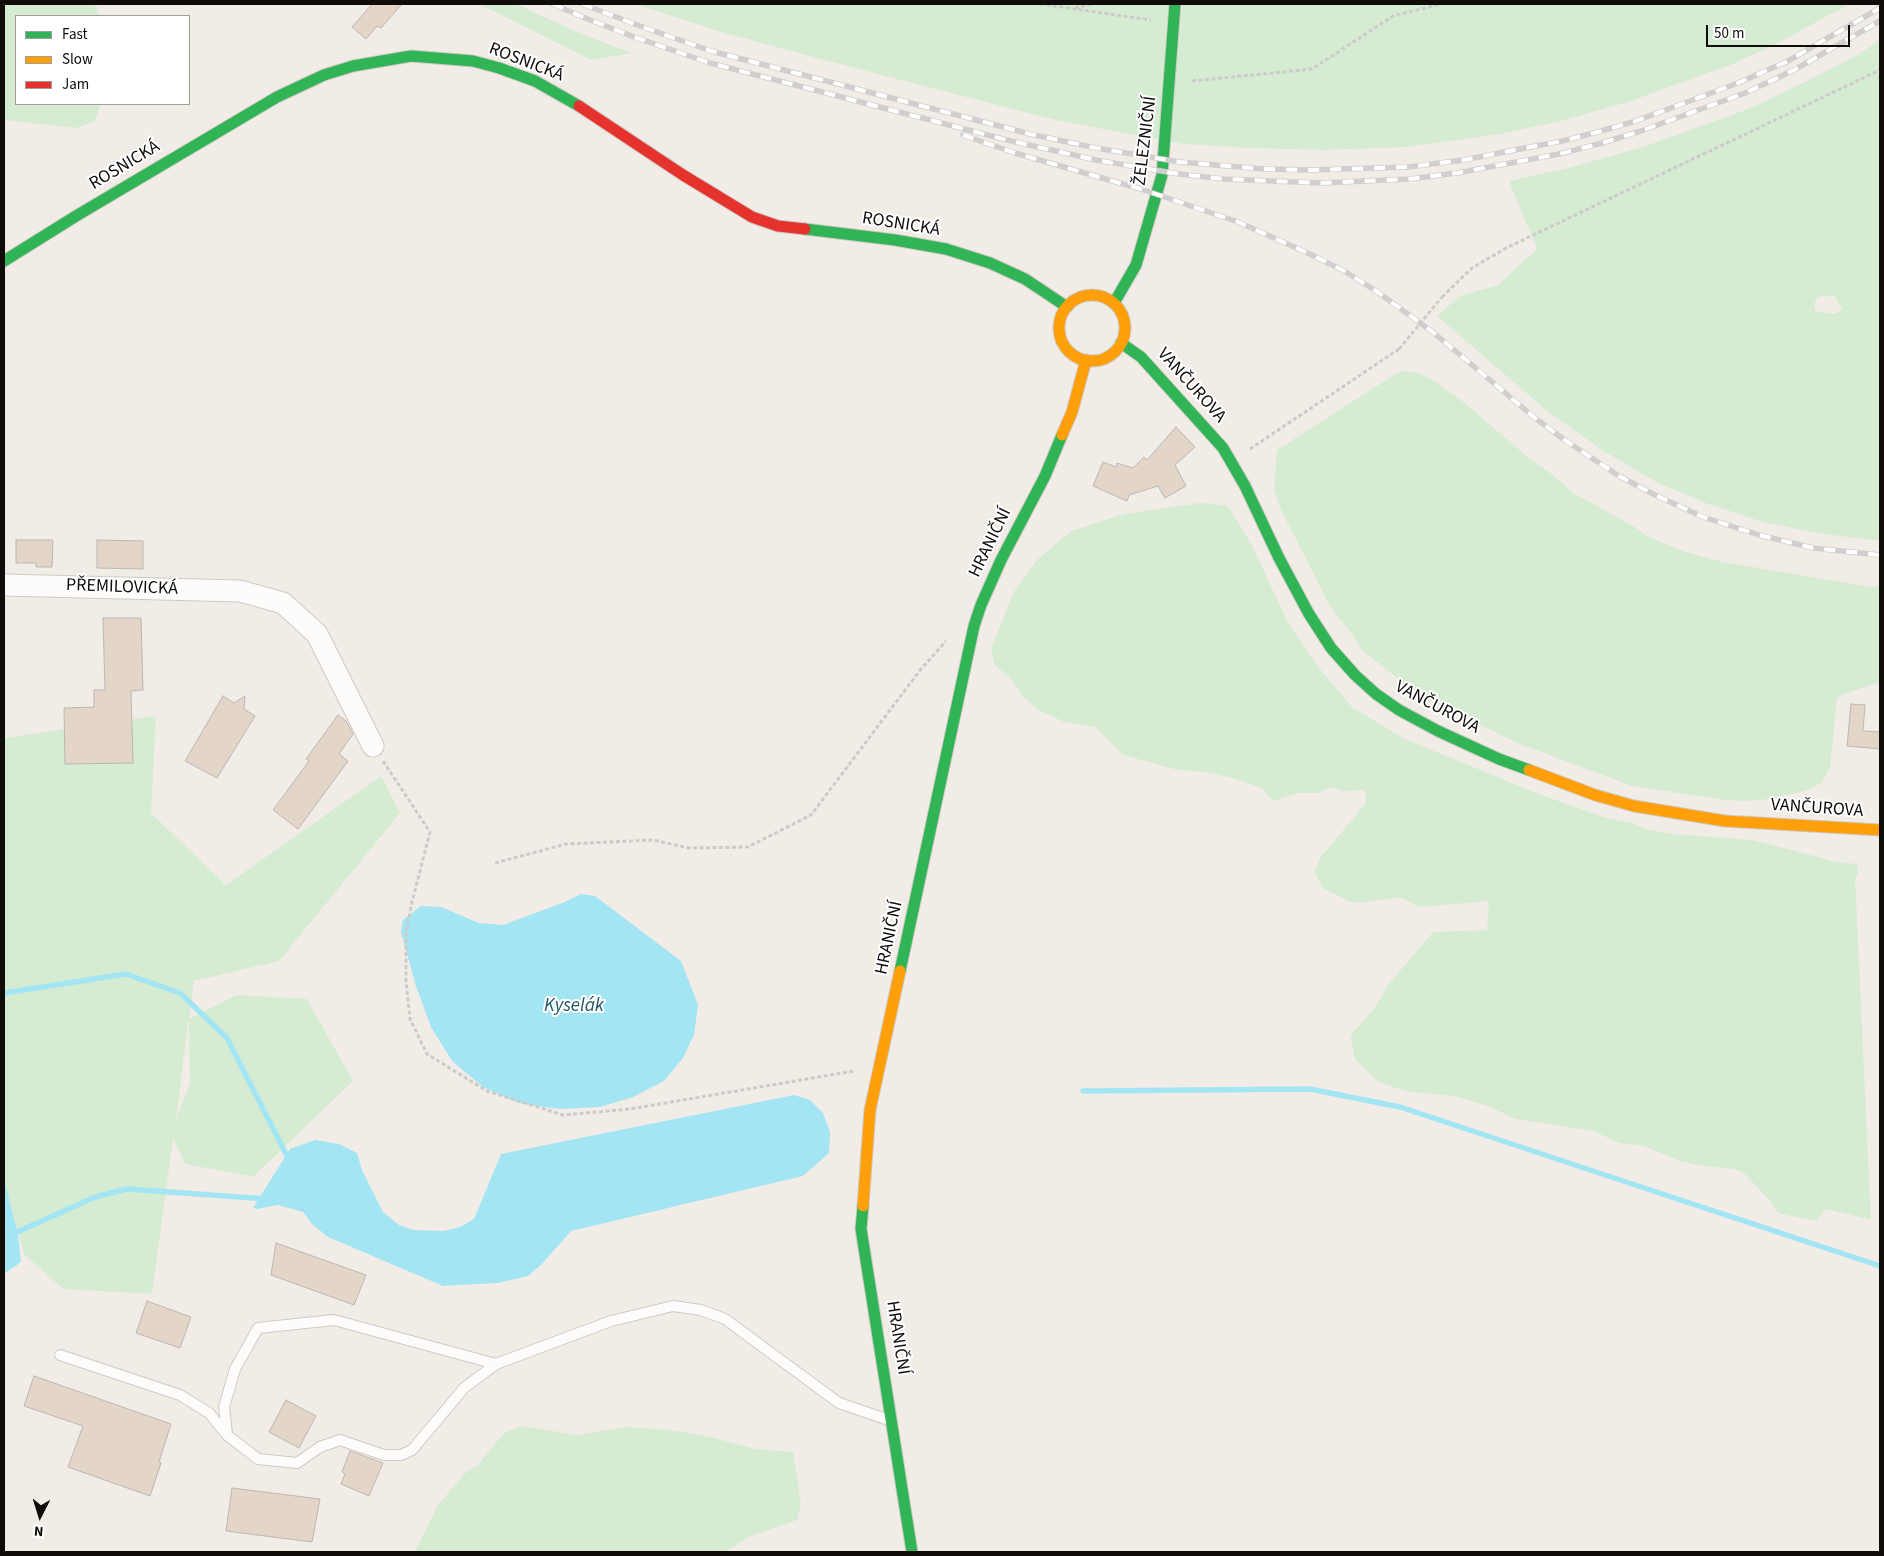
<!DOCTYPE html>
<html>
<head>
<meta charset="utf-8">
<style>
  body { margin:0 }
  #map { position:relative; width:1884px; height:1556px; overflow:hidden; background:#f2ece7; font-family:"Source Sans 3",sans-serif }
  canvas { display:block }
  .frame { position:absolute; inset:0; border:5px solid #0f0c09; pointer-events:none }
  .legend { position:absolute; left:15px; top:15px; width:175px; height:90px; box-sizing:border-box; background:#fff; border:1px solid #9f9e9d; margin:0; padding:6px 9px; list-style:none; font-size:15px; color:#0f0c09 }
  .legend li { display:flex; align-items:center; gap:10px; height:25px }
  .legend b { width:25px; border:1px solid #9f9e9d }
  .north { position:absolute; left:15px; top:1491px; width:50px; height:50px; -webkit-text-stroke:4px #fff; paint-order:stroke; rotate:185deg; font-size:14px; font-weight:700; line-height:20px; text-align:center; color:#0f0c09 }
  .north::after { content:''; display:block; margin:auto; width:18px; height:22px; background:#0f0c09; clip-path:polygon(50% 0,100% 100%,50% 72%,0 100%) }
  .scale { position:absolute; left:1706px; top:25px; width:144px; height:22px; box-sizing:border-box; border:2px solid #0f0c09; border-top:0; padding-left:6px; font-size:15px; line-height:18px; white-space:nowrap; color:#0f0c09; -webkit-text-stroke:4px #fff; paint-order:stroke }
</style>
</head>
<body>
<div id="map">
<canvas width="1884" height="1556"></canvas>
<div class="frame"></div>
<ul class="legend">
<li><b style="height:6px;background:#30b455"></b>Fast</li>
<li><b style="height:6px;background:#ff9f0a"></b>Slow</li>
<li><b style="height:6px;background:#e5322d"></b>Jam</li>
</ul>
<div class="north">N</div>
<div class="scale">50 m</div>
</div>
<script>
const ctx = document.querySelector('canvas').getContext('2d');
ctx.lineJoin = 'round';
function fill(path, color) {
  ctx.fillStyle = color;
  ctx.fill(path, 'evenodd');
}
function poly(rows) {
  const path = new Path2D();
  for (const r of rows) {
    if (r.length === 3) {
      path.moveTo(r[0] + r[2], r[1]);
      path.arc(r[0], r[1], r[2], 0, 2 * Math.PI);
      continue;
    }
    path.moveTo(r[0], r[1]);
    for (let i = 2; i < r.length; i += 2) path.lineTo(r[i], r[i + 1]);
  }
  return path;
}
function stroke(path, color, width, dash) {
  ctx.strokeStyle = color;
  ctx.lineWidth = width;
  ctx.lineCap = dash ? 'butt' : 'round';
  ctx.setLineDash(dash || []);
  ctx.stroke(path);
}
function label(font, color, halo, rows, align = 'center') {
  ctx.font = font + ' "Source Sans 3",sans-serif';
  ctx.lineWidth = 4;
  ctx.setLineDash([]);
  ctx.textBaseline = 'middle';
  ctx.strokeStyle = halo;
  ctx.fillStyle = color;
  for (const [text, x, y, turn = 0] of rows) {
    ctx.save();
    ctx.translate(x, y);
    ctx.rotate((+turn || 0) * Math.PI / 180);
    ctx.textAlign = isNaN(turn) ? turn : align;
    if (halo) ctx.strokeText(text, 0, 0);
    ctx.fillText(text, 0, 0);
    ctx.restore();
  }
}
fill(poly([
  [4,4,95,4,99,16,16,16,16,104,101,104,95,121,77,128,4,120],
  [479,4,516,4,579,33,632,53,591,60],
  [635,4,1849,4,1780,42,1733,64,1628,102,1561,121,1501,134,1406,147,1324,150,1250,148,1183,144,1055,120,824,60,718,31],
  [1880,40,1880,541,1816,533,1763,522,1708,504,1656,482,1602,450,1546,410,1437,316,1460,296,1498,285,1537,249,1509,181,1572,167,1643,147,1751,108,1801,84,1856,56],
  [1834,295,1842,308,1836,314,1816,312,1814,304,1818,297],
  [1400,371,1416,372,1433,380,1461,400,1530,459,1553,475,1572,492,1633,526,1649,537,1686,552,1723,562,1871,587,1880,586,1880,682,1841,695,1837,699,1830,767,1822,782,1807,790,1770,799,1747,801,1725,800,1632,786,1517,743,1450,710,1445,710,1419,696,1361,649,1354,637,1330,606,1280,508,1274,490,1277,450],
  [1199,503,1225,505,1231,510,1252,545,1288,623,1320,669,1352,707,1405,739,1539,794,1606,818,1632,823,1645,829,1673,834,1753,840,1837,862,1857,864,1858,876,1855,877,1871,1220,1826,1209,1816,1221,1781,1214,1776,1211,1770,1201,1743,1172,1734,1169,1703,1166,1680,1161,1643,1146,1620,1143,1593,1131,1516,1119,1487,1106,1458,1097,1405,1091,1378,1082,1355,1059,1350,1036,1373,1010,1388,985,1433,932,1487,930,1489,901,1420,907,1400,897,1367,902,1350,902,1322,888,1315,872,1320,858,1366,803,1365,790,1343,791,1330,787,1318,793,1298,793,1273,801,1262,788,1236,779,1205,772,1178,770,1123,755,1095,727,1064,722,1039,710,1023,697,1011,679,995,665,991,649,1013,593,1039,558,1071,531,1124,514],
  [156,716,151,813,226,885,381,776,400,813,279,961,194,981,189,1019,236,995,307,999,353,1081,253,1177,185,1164,173,1138,152,1294,63,1289,24,1254,4,1181,4,738],
  [189,1022,190,1083,176,1120,188,1022],
  [522,1426,577,1435,626,1427,671,1430,715,1438,755,1449,793,1452,801,1504,797,1520,748,1537,726,1552,415,1552,438,1505,467,1471,477,1466,504,1433]
]), '#d5ecd3');
fill(poly([
  [581,894,595,896,681,961,698,1005,694,1035,683,1058,664,1081,633,1097,600,1107,559,1109,518,1103,483,1087,452,1061,431,1027,416,986,401,932,403,920,421,906,441,907,479,923,503,925,565,902],
  [794,1095,810,1100,823,1113,830,1132,829,1153,803,1176,571,1231,542,1264,528,1276,498,1283,443,1286,328,1237,312,1224,303,1212,278,1205,258,1209,253,1208,290,1149,315,1140,339,1144,357,1153,362,1170,383,1212,399,1225,413,1230,444,1231,460,1227,474,1219,501,1154],
  [4,1179,18,1234,21,1262,4,1274]
]), '#a4e5f4');
stroke(poly([
  [4,993,126,974,180,993,227,1038,289,1160],
  [1083,1091,1310,1089,1400,1107,1880,1266],
  [4,1238,95,1197,127,1189,267,1199]
]), '#a4e5f4', 5.5);
const building = poly([
  [372,4,402,4,381,28,377,26,366,39,352,27,372,4],
  [1176,427,1195,447,1175,465,1186,486,1165,498,1158,486,1129,495,1127,501,1093,486,1103,462,1116,467,1117,463,1133,468,1144,457,1147,460,1176,427],
  [16,540,53,540,52,567,36,567,36,563,16,563,16,540],
  [97,540,143,541,143,569,97,568,97,540],
  [103,618,141,618,143,690,131,691,133,763,65,764,64,708,94,707,94,690,105,690,103,618],
  [223,696,234,703,245,696,244,709,255,716,217,778,185,761,223,696],
  [1851,704,1865,705,1863,731,1880,732,1880,749,1847,746,1851,704],
  [338,715,346,721,353,734,339,754,348,761,298,829,273,810,309,761,306,759,338,715],
  [276,1243,366,1275,354,1305,271,1275,276,1243],
  [147,1301,191,1317,180,1348,136,1333,147,1301],
  [34,1376,171,1424,159,1462,161,1463,150,1496,68,1467,83,1426,24,1406,34,1376],
  [286,1400,316,1416,299,1448,269,1432,286,1400],
  [350,1451,383,1463,369,1496,341,1484,345,1474,342,1472,350,1451],
  [232,1488,320,1499,312,1542,226,1531,232,1488]
]);
fill(building, '#e3d5c8');
stroke(building, '#bbb7b3', 1);
const lane = poly([
  [60,1355,180,1395,209,1413,227,1435,258,1459,297,1463,320,1447,340,1440,384,1455,401,1455,412,1450,464,1388,496,1364,611,1321,673,1306,701,1310,725,1319,839,1403,889,1420],
  [227,1434,224,1407,235,1369,258,1328,334,1320,496,1364]
]);
const street = poly([
  [4,585,240,591,283,603,317,634,373,746]
]);
const fast = poly([
  [805,229,895,240,946,249,990,263,1025,279,1067,307],
  [4,261,76,216,277,97,324,75,353,66,411,56,473,61,499,68,535,81,579,106],
  [1114,303,1136,265,1162,175,1175,4],
  [1121,343,1141,357,1223,448,1245,486,1279,558,1309,614,1331,648,1355,675,1376,694,1399,710,1438,731,1499,759,1529,770],
  [900,971,974,626,981,605,1001,560,1045,476,1062,435],
  [863,1206,861,1229,912,1552]
]);
const slow = poly([
  [1092,328,33],
  [1062,435,1072,412,1086,360],
  [1529,770,1595,795,1634,806,1725,821,1880,830],
  [863,1206,870,1110,900,971]
]);
const jam = poly([
  [579,106,683,175,752,217,778,226,805,229]
]);
stroke(lane, '#cecac6', 12);
stroke(street, '#cecac6', 23);
stroke(fast, '#cecac6', 13);
stroke(slow, '#cecac6', 13);
stroke(jam, '#cecac6', 13);
stroke(poly([
  [1040,4,1151,20],
  [1075,8,1091,4],
  [1192,81,1312,69,1393,16,1441,4],
  [1442,297,1472,268,1506,248,1880,70],
  [1250,449,1399,349],
  [383,761,430,832,412,902,406,934,406,982,410,1019,427,1054,487,1091,563,1115,630,1109,854,1071],
  [495,863,566,844,653,840,689,848,748,847,811,815,921,669,946,641]
]), '#cdcbc9', 3, [4, 2.5]);
stroke(lane, '#fdfcfb', 10);
stroke(street, '#fdfcfb', 21);
stroke(fast, '#30b455', 11);
stroke(slow, '#ff9f0a', 11);
stroke(jam, '#e5322d', 11);
const rail = poly([
  [553,4,585,18,637,38,710,63,1007,140,1096,160,1179,174,1224,179,1321,183,1409,179,1457,173,1559,154,1602,143,1638,132,1745,93,1794,70,1880,21],
  [582,4,640,26,711,51,1030,134,1096,148,1180,162,1264,169,1312,170,1408,167,1463,160,1562,141,1601,131,1636,121,1738,83,1786,62,1880,8],
  [963,135,1015,153,1144,190,1238,222,1310,254,1346,272,1379,293,1434,333,1535,418,1566,441,1619,476,1653,494,1703,517,1759,535,1813,548,1880,555]
]);
stroke(rail, '#d1cfce', 5.5);
stroke(rail, '#fff', 4, [11]);
stroke(poly([
  [1399,349,1442,297]
]), '#cdcbc9', 3, [4, 2.5]);
label('18px', '#0f0c09', '#fff', [
  ["ROSNICKÁ",526,63,21],
  ["ŽELEZNIČNÍ",1146,141,-83],
  ["ROSNICKÁ",125,166,-31],
  ["ROSNICKÁ",901,225,9],
  ["VANČUROVA",1191,386,48],
  ["HRANIČNÍ",991,543,-64],
  ["PŘEMILOVICKÁ",122,588,2],
  ["VANČUROVA",1437,708,28],
  ["VANČUROVA",1817,809,4],
  ["HRANIČNÍ",890,938,-78],
  ["HRANIČNÍ",897,1338,81]
]);
label('italic 19px', '#205763', '#fff', [
  ["Kyselák",574,1007]
]);
</script>
</body>
</html>
